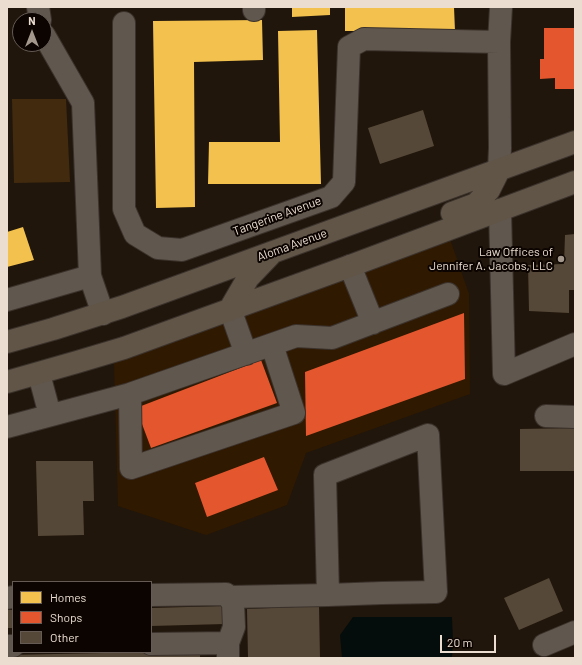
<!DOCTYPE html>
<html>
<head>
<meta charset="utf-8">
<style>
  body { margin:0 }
  #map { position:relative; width:582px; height:665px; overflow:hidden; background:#20160b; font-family:Barlow,sans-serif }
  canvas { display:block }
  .frame { position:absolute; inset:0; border:8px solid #ebddd0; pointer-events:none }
  .legend { position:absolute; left:12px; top:581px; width:140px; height:72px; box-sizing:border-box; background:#0b0401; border:1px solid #655b54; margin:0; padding:5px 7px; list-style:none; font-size:12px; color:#ebddd0 }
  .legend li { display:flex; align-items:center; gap:8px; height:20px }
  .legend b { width:20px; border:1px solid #655b54 }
  .north { position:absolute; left:12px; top:12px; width:40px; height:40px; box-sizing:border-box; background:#0b0401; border:1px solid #655b54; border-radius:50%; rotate:0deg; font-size:11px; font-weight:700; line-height:16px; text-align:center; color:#ebddd0 }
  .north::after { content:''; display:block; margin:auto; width:14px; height:18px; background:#a4978b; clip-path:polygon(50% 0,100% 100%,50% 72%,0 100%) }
  .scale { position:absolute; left:440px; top:635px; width:56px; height:18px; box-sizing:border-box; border:2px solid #ebddd0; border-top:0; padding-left:5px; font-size:12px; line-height:14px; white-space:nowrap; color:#ebddd0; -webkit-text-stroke:3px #0b0401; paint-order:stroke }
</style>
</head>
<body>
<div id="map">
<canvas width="582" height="665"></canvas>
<div class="frame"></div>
<ul class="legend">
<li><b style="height:11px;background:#f2c14e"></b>Homes</li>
<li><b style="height:11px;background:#e4572e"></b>Shops</li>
<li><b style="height:11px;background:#564838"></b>Other</li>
</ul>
<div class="north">N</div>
<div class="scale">20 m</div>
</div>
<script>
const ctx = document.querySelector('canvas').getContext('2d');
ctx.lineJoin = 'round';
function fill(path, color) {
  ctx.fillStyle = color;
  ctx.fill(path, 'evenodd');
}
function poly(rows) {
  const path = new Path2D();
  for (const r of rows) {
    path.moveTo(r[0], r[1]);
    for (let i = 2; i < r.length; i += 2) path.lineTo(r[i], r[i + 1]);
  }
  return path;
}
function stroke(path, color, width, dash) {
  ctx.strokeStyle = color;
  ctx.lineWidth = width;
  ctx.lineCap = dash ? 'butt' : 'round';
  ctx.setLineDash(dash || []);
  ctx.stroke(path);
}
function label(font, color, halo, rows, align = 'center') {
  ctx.font = font + ' Barlow,sans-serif';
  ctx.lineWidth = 4;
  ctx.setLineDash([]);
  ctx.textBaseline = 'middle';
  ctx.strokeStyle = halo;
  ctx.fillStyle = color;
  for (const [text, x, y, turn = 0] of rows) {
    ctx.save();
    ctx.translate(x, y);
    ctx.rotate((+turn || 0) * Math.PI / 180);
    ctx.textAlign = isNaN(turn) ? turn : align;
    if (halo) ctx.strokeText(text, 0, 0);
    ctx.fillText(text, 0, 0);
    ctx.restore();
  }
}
fill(poly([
  [450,239,469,294,470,394,306,453,287,505,206,535,118,506,114,362]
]), '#301901');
fill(poly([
  [12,99,66,99,70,182,14,183]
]), '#422a0f');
fill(poly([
  [353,617,452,617,453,641,452,658,342,658,340,635]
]), '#050d0c');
fill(poly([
  [292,7,330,7,330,15,292,17],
  [345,7,454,7,455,31,345,31],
  [262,20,263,60,194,62,195,207,156,208,153,21],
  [317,30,321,184,208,184,209,142,280,142,278,31],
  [23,227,34,260,7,267,7,232]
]), '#f2c14e');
fill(poly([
  [544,28,575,28,575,89,555,89,555,78,540,79,540,59,544,59],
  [464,313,465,379,306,436,305,372],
  [261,360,277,403,151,448,136,408],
  [264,457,278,490,207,517,195,483]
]), '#e4572e');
fill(poly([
  [423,110,434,146,380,164,368,128],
  [575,234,575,290,569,290,569,313,529,311,528,265,564,264,565,235],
  [575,428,575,471,520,471,520,429],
  [36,461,93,461,94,501,83,501,84,535,38,536],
  [549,578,563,611,519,630,504,598],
  [224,606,225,624,151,626,151,608],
  [319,606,320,658,248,658,247,609],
  [7,610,13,610,13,628,7,628],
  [200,651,200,658,7,658,7,655]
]), '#564838');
const minor = poly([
  [38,7,40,20],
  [254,7,254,10],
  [124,23,124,209,135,234,158,248,182,250,331,197,344,182,349,47,364,39,499,42],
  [44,35,83,103,90,276,103,314],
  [499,170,500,148,499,42,501,7],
  [500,210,504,374,575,344],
  [350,266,373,323],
  [7,300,90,276],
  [230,309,246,354],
  [39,374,50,415],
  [130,394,131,468,294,413,272,345],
  [546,416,575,417],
  [7,427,130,394,296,336,332,338,448,294],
  [151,595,226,594,233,603,234,627,228,643,228,658],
  [229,597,328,595,382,593,436,592,428,435,325,475,328,595],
  [7,598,13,597],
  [151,644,228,643],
  [544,645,575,632],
  [7,646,13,646]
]);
const major = poly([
  [452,213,476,204,489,190,499,170],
  [230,309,248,278,270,255],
  [7,342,53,329,122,307,575,142],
  [7,382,77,362,124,348,350,266,575,182]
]);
stroke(minor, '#3b322c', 24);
stroke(major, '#3b322c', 24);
stroke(minor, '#60574e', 22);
stroke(major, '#615547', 22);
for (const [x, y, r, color] of [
  [561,259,4,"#a4978b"]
]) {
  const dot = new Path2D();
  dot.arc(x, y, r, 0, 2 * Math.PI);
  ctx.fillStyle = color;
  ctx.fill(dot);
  stroke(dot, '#0b0401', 1.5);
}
label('12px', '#ebddd0', '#0b0401', [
  ["Tangerine Avenue",277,216,-20],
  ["Aloma Avenue",292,245,-20]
]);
label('12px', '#ebddd0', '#0b0401', [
  ["Law Offices of",553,252],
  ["Jennifer A. Jacobs, LLC",553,266]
], 'right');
</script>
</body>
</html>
